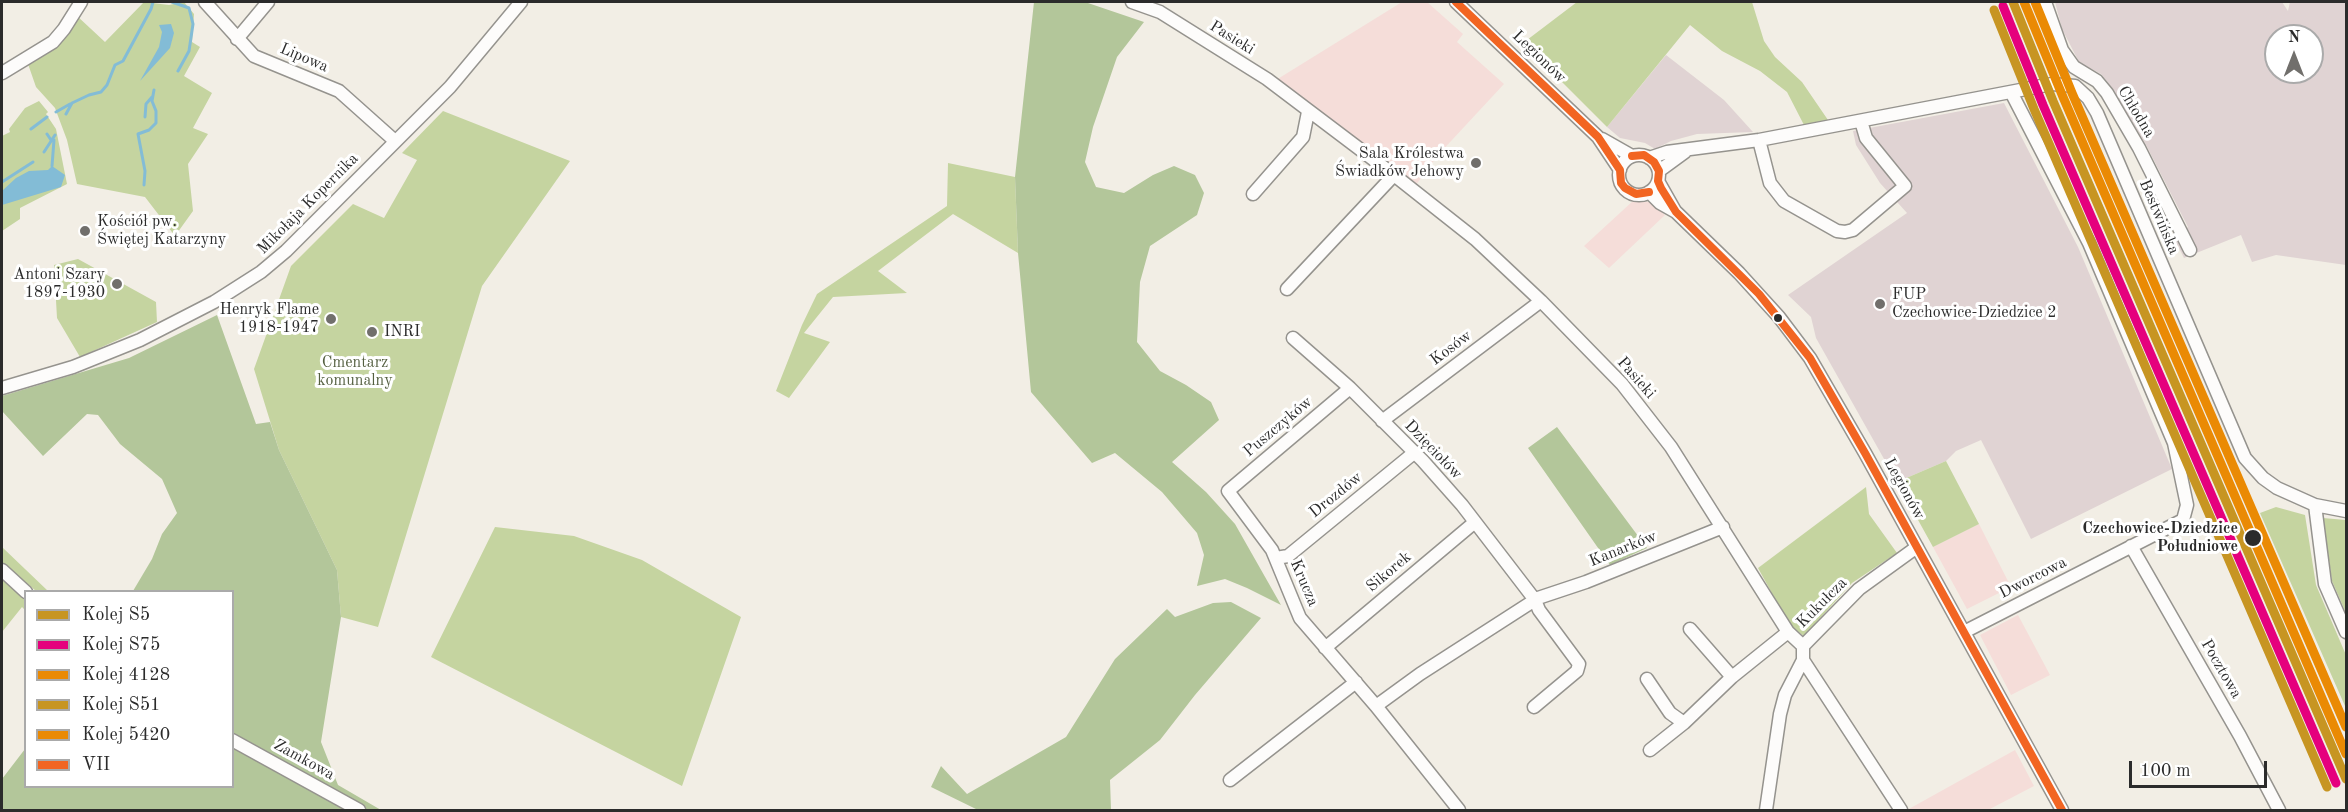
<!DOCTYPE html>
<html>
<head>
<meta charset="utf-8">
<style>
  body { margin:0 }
  #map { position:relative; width:2348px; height:812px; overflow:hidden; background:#f2eee5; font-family:"Old Standard TT",serif }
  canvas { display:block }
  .frame { position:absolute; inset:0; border:3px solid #2b2b2b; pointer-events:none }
  .legend { position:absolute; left:24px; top:590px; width:210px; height:198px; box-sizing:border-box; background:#fff; border:2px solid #aaa; margin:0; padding:8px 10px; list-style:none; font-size:18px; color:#2b2b2b }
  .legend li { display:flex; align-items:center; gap:12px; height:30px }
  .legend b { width:30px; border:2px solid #aaa }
  .north { position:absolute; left:2264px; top:24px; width:60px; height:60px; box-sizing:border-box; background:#fff; border:2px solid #aaa; border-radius:50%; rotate:0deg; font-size:16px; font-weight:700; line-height:24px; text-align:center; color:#2b2b2b }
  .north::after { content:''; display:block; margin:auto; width:21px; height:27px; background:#716f6c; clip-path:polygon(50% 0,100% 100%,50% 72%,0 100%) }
  .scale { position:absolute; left:2129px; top:761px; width:138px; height:27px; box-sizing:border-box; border:3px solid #2b2b2b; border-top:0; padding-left:8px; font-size:18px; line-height:21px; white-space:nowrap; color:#2b2b2b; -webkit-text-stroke:4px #fff; paint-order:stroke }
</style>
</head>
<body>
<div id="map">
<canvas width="2348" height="812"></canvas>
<div class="frame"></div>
<ul class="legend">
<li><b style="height:8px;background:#c79522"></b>Kolej S5</li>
<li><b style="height:8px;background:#e5007d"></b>Kolej S75</li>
<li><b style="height:8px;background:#ea8a04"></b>Kolej 4128</li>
<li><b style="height:8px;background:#c79522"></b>Kolej S51</li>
<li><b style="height:8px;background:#ea8a04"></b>Kolej 5420</li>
<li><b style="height:8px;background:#f26522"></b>VII</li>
</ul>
<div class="north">N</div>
<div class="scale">100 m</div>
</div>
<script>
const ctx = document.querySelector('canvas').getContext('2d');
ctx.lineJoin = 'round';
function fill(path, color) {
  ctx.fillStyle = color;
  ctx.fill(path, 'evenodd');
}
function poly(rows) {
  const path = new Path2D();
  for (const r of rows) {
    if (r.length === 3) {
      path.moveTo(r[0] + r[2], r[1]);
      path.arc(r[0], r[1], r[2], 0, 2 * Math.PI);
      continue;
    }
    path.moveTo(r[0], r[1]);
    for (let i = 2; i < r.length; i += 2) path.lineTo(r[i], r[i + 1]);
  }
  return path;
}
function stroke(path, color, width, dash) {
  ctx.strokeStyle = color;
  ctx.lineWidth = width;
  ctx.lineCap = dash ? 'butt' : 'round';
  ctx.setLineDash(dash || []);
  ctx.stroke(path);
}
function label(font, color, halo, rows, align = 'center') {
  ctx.font = font + ' "Old Standard TT",serif';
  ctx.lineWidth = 6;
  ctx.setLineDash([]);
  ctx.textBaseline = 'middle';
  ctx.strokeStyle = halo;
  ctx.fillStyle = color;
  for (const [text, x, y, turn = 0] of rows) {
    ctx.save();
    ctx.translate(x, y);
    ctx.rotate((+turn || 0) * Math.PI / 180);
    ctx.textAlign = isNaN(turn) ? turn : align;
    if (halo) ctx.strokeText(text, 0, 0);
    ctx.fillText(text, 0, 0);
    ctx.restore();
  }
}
fill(poly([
  [1402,2,1427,2,1463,34,1457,42,1504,84,1439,154,1415,186,1276,80],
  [1634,200,1649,202,1665,215,1609,268,1584,246],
  [1979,524,2011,587,1967,609,1933,547],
  [2018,615,2050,675,2011,695,1980,635],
  [2015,750,2034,786,1988,810,1907,810]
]), '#f5ddd9');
fill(poly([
  [2055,2,2282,2,2288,11,2290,2,2346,2,2346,265,2276,255,2252,262,2241,235,2184,258,2173,236,2188,227,2146,145,2113,89,2101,74,2079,62,2062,29],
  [2276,36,2312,36,2312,72,2276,72],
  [1666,55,1724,100,1753,132,1697,134,1671,141,1655,149,1645,143,1620,138,1607,127],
  [2004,103,2078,247,2172,469,2031,539,1981,440,1956,451,1946,461,1897,482,1816,338,1811,317,1788,295,1907,213,1880,183,1856,145,1853,131]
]), '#e0d3d3');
fill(poly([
  [144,2,169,5,184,2,194,14,192,42,200,47,184,76,212,93,193,128,208,134,188,164,193,211,175,236,145,197,77,184,67,140,55,108,36,87,28,64,61,40,76,15,105,42],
  [1577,2,1752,2,1764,41,1775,57,1802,82,1828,120,1804,125,1787,92,1760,71,1722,51,1690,25,1607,127,1523,43],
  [39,101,48,112,46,114,56,129,67,184,20,208,20,219,2,231,2,136,10,132,9,129,25,108],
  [443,111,570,161,482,286,378,627,341,617,337,570,279,450,254,369,291,266,353,204,384,218,417,160,402,153],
  [948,163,1015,177,1018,253,953,214,878,271,907,293,833,297,804,333,830,342,789,398,776,391,802,325,817,294,947,206],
  [78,259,156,302,157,322,80,357,57,318,54,265],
  [1946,461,1979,524,1933,547,1897,482],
  [1866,487,1869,514,1897,553,1852,583,1804,636,1790,626,1758,568],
  [2276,507,2305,515,2316,585,2346,655,2345,706,2260,513],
  [2323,518,2346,520,2346,613,2332,581],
  [495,527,574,536,642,560,741,617,682,786,431,657],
  [2,547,48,591,36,591,2,562],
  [2,576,26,597,25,610,22,607,2,632]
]), '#c5d4a0');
fill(poly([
  [1034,2,1085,2,1144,22,1117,57,1093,127,1085,162,1096,187,1124,193,1153,175,1174,166,1195,175,1204,193,1197,215,1150,246,1140,282,1137,342,1160,371,1186,385,1211,402,1219,420,1172,462,1206,492,1235,524,1281,605,1247,588,1225,579,1197,586,1204,555,1197,533,1162,492,1115,453,1092,463,1031,392,1018,253,1015,177],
  [217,315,256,424,270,422,279,450,337,570,341,617,321,742,338,785,381,810,2,810,2,779,25,749,26,786,232,786,232,592,133,591,152,559,162,534,177,513,162,479,120,444,98,415,87,414,43,456,2,411,2,396,129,358],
  [1557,427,1647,548,1610,565,1528,448],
  [1231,602,1261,618,1195,695,1160,740,1110,780,1111,810,978,810,931,787,941,766,967,794,1066,737,1115,659,1167,609,1175,617,1213,603]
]), '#b3c69a');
fill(poly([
  [171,24,174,33,170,48,140,81,159,47,162,32,159,25],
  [52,166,65,175,61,187,2,205,2,191,16,178,29,171,48,170]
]), '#83bcd6');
stroke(poly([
  [172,2,189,8,193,24,189,51,178,71],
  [56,112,70,104],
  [66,114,72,103,89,95,101,92,107,85,115,65,123,61,151,9,153,2],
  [145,117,146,104,152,97],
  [31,129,47,117],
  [47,134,51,140],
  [44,152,55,135],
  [52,166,54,140],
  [2,182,33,162],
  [144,185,145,171,138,134,149,130,156,123,156,111,152,101,154,90]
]), '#83bcd6', 3);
const minor = poly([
  [205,2,254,56,339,91,395,141],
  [1132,2,1160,12,1267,79,1394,175,1475,239,1541,301,1622,384,1671,447,1788,632,1803,646],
  [1456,2,1598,137,1620,170],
  [2045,2,2062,50,2074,67,2097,81,2107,93,2139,148,2190,250],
  [237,39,268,2],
  [2,73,53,42,64,29,81,2],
  [1602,139,1632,156],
  [1759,140,1770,183,1784,201,1837,231,1845,232,1853,230,1905,186,1866,138,1861,121],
  [1639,175,20],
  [1649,158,1667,152,1759,140,2052,84,2075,86,2088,98,2097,113,2245,458,2263,478,2277,488,2315,505,2346,511],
  [1659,171,1685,152],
  [1658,181,1675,211],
  [1649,192,1660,203,1676,212,1739,273,1779,317,1810,358,1865,453,2062,810],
  [1253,194,1303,137,1308,112],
  [1287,289,1394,175],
  [1293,338,1350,388,1423,461,1462,505,1535,600,1539,610,1579,664,1577,671,1534,707],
  [2,388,73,367,140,340,214,302,261,272,286,251,450,87,521,2],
  [1350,388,1228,491,1272,550,1300,618,1376,706,1459,810],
  [1382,421,1541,301],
  [2315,505,2325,584,2346,632],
  [2131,546,2240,736,2279,810],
  [1276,558,1288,556,1415,452],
  [2,570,26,592],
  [1690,629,1732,677,1788,632],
  [1964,632,2183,520,2187,505,2174,443,2089,243,2011,92],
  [1325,648,1475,522],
  [1803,660,1901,810],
  [1647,679,1670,713,1684,723],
  [1376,706,1420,674,1538,598,1586,582,1723,527],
  [232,740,359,810],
  [1650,750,1684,723,1732,677],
  [1230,780,1356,682],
  [1766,810,1780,714,1785,695,1803,660,1803,646,1859,589,1917,547]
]);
stroke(minor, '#95938e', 15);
stroke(minor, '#fdfcfb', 12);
stroke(poly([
  [1456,2,1598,137,1620,170,1621,183,1625,188,1636,194,1649,192],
  [1632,156,1644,155,1654,162,1659,171,1658,181,1661,188,1676,212,1759,294,1810,358,1865,453,2062,810]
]), '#f26522', 8);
stroke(poly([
  [2013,2,2053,101,2346,779]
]), '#c79522', 9);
stroke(poly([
  [2003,6,2043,105,2336,783]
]), '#e5007d', 9);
stroke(poly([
  [2024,2,2063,97,2346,754]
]), '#ea8a04', 9);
stroke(poly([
  [1994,10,2034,109,2327,787]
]), '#c79522', 9);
stroke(poly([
  [2035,2,2072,93,2346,727]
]), '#ea8a04', 9);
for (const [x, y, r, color] of [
  [1476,163,6,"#716f6c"],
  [85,231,6,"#716f6c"],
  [117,284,6,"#716f6c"],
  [1880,304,6,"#716f6c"],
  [1778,318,5,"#2b2b2b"],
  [331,319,6,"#716f6c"],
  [372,332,6,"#716f6c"],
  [2253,538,9,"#2b2b2b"]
]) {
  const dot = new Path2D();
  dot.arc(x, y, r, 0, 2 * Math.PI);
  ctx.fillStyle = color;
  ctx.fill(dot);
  stroke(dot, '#fff', 2);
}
label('16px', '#2b2b2b', '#fff', [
  ["Pasieki",1232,38,32],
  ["Legionów",1539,57,44],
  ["Lipowa",304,58,23],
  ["Chłodna",2136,112,59],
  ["Mikołaja Kopernika",308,204,-45],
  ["Bestwińska",2159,217,67],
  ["Kosów",1451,348,-37],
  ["Pasieki",1636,378,49],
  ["Puszczyków",1278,427,-40],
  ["Dzięciołów",1433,450,46],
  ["Legionów",1904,489,61],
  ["Drozdów",1336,495,-39],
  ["Kanarków",1623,549,-22],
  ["Sikorek",1389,572,-40],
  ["Dworcowa",2033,578,-27],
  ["Krucza",1304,583,67],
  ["Kukułcza",1822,603,-45],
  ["Pocztowa",2221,669,60],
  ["Zamkowa",304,760,29]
]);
label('16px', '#2b2b2b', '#fff', [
  ["Sala Królestwa",1464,154],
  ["Świadków Jehowy",1464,172],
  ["Kościół pw.",97,222,"left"],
  ["Świętej Katarzyny",97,240,"left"],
  ["Antoni Szary",105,275],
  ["1897-1930",105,293],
  ["FUP",1892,295,"left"],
  ["Czechowice-Dziedzice 2",1892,313,"left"],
  ["Henryk Flame",319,310],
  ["1918-1947",319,328],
  ["INRI",384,332,"left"]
], 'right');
label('16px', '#545f40', '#fff', [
  ["Cmentarz",355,363],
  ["komunalny",355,381]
]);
label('bold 16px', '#2b2b2b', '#fff', [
  ["Czechowice-Dziedzice",2238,529],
  ["Południowe",2238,547]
], 'right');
</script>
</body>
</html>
